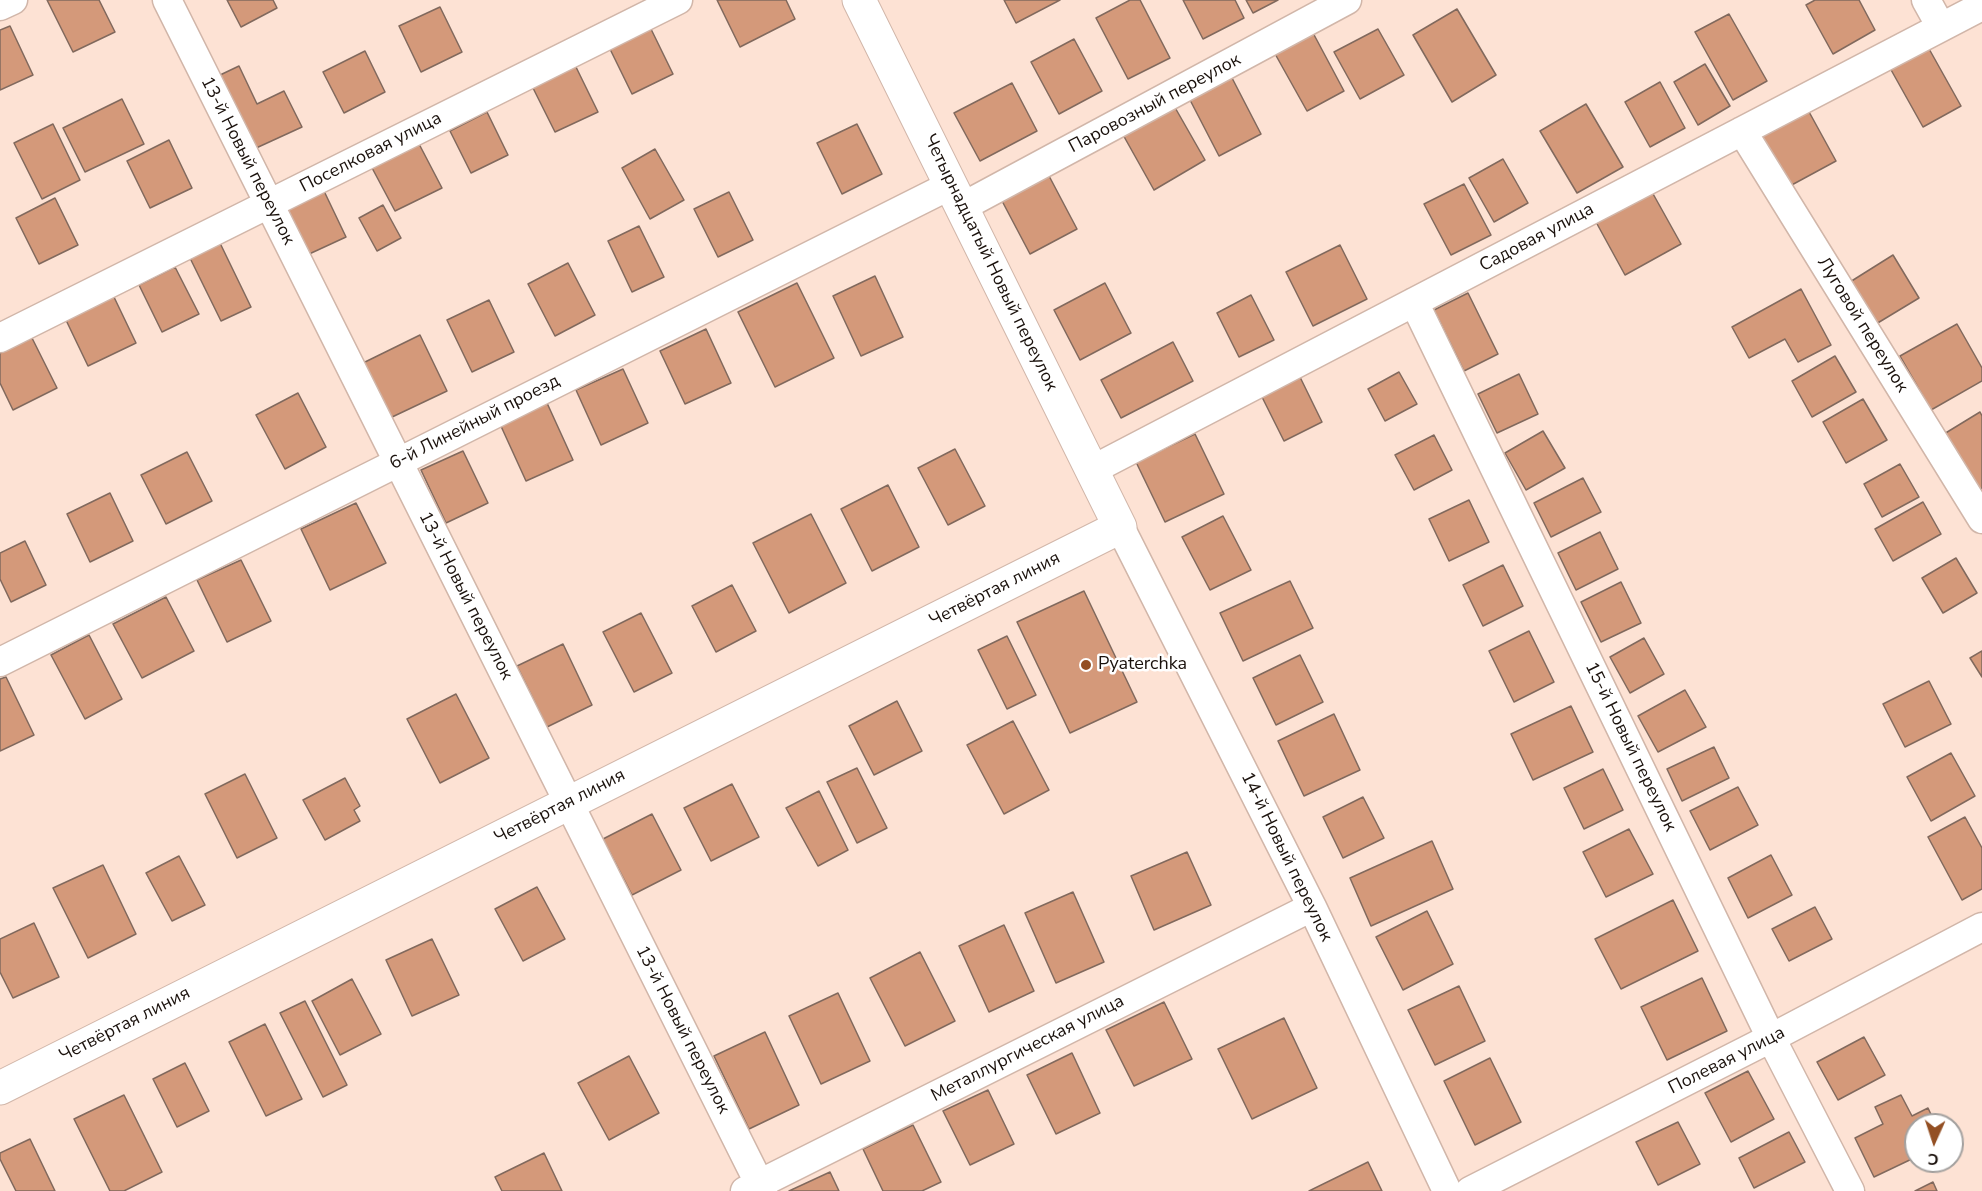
<!DOCTYPE html>
<html>
<head>
<meta charset="utf-8">
<style>
  body { margin:0 }
  #map { position:relative; width:1982px; height:1191px; overflow:hidden; background:#fde2d4; font-family:"Nunito Sans",sans-serif }
  canvas { display:block }
  .north { position:absolute; left:1904px; top:1113px; width:60px; height:60px; box-sizing:border-box; background:#fff; border:2px solid #a3a09e; border-radius:50%; rotate:183deg; font-size:16px; font-weight:700; line-height:24px; text-align:center; color:#1a110c }
  .north::after { content:''; display:block; margin:auto; width:21px; height:27px; background:#934f23; clip-path:polygon(50% 0,100% 100%,50% 72%,0 100%) }
</style>
</head>
<body>
<div id="map">
<canvas width="1982" height="1191"></canvas>
<div class="north">С</div>
</div>
<script>
const ctx = document.querySelector('canvas').getContext('2d');
ctx.lineJoin = 'round';
function fill(path, color) {
  ctx.fillStyle = color;
  ctx.fill(path, 'evenodd');
}
function poly(rows) {
  const path = new Path2D();
  for (const r of rows) {
    path.moveTo(r[0], r[1]);
    for (let i = 2; i < r.length; i += 2) path.lineTo(r[i], r[i + 1]);
  }
  return path;
}
function stroke(path, color, width, dash) {
  ctx.strokeStyle = color;
  ctx.lineWidth = width;
  ctx.lineCap = dash ? 'butt' : 'round';
  ctx.setLineDash(dash || []);
  ctx.stroke(path);
}
function label(font, color, halo, rows, align = 'center') {
  ctx.font = font + ' "Nunito Sans",sans-serif';
  ctx.lineWidth = 5;
  ctx.setLineDash([]);
  ctx.textBaseline = 'middle';
  ctx.strokeStyle = halo;
  ctx.fillStyle = color;
  for (const [text, x, y, turn = 0] of rows) {
    ctx.save();
    ctx.translate(x, y);
    ctx.rotate((+turn || 0) * Math.PI / 180);
    ctx.textAlign = isNaN(turn) ? turn : align;
    if (halo) ctx.strokeText(text, 0, 0);
    ctx.fillText(text, 0, 0);
    ctx.restore();
  }
}
const building = poly([
  [47,0,99,0,115,32,73,52,47,0],
  [227,0,273,0,277,8,241,27,227,0],
  [717,0,786,0,795,19,740,47,717,0],
  [1004,0,1060,0,1016,23,1004,0],
  [1130,0,1140,0,1170,58,1128,79,1096,18,1130,0],
  [1183,0,1235,0,1244,18,1203,39,1183,0],
  [1246,0,1278,0,1253,13,1246,0],
  [1815,0,1859,0,1875,30,1833,54,1806,5,1815,0],
  [440,7,462,52,421,72,399,26,440,7],
  [1457,9,1496,75,1452,102,1413,35,1457,9],
  [1729,14,1767,81,1733,100,1695,32,1729,14],
  [10,26,33,75,0,90,0,30,10,26],
  [650,27,673,74,632,94,609,47,650,27],
  [1378,29,1404,75,1360,99,1334,52,1378,29],
  [1312,31,1344,91,1307,111,1274,52,1312,31],
  [1074,39,1102,91,1059,114,1031,62,1074,39],
  [1928,47,1961,106,1923,127,1890,68,1928,47],
  [365,51,385,92,344,113,323,72,365,51],
  [1705,64,1730,106,1698,125,1674,82,1705,64],
  [575,65,598,112,555,132,532,86,575,65],
  [239,66,257,104,284,91,302,127,254,149,218,76,239,66],
  [1231,76,1261,134,1219,156,1189,98,1231,76],
  [1660,82,1685,128,1650,147,1625,102,1660,82],
  [1012,83,1037,131,980,161,954,113,1012,83],
  [122,99,144,144,85,172,63,128,122,99],
  [1173,104,1205,160,1154,190,1122,133,1173,104],
  [1586,104,1623,167,1577,193,1540,131,1586,104],
  [1808,110,1836,161,1788,187,1761,136,1808,110],
  [487,112,508,155,471,173,450,131,487,112],
  [53,124,80,180,42,199,14,143,53,124],
  [857,124,882,174,842,194,817,143,857,124],
  [169,140,192,188,150,208,127,161,169,140],
  [418,142,442,188,395,211,371,166,418,142],
  [655,149,684,200,650,219,622,168,655,149],
  [1503,159,1528,203,1494,222,1469,178,1503,159],
  [1048,174,1077,229,1030,254,1001,199,1048,174],
  [1464,184,1491,235,1451,255,1424,204,1464,184],
  [324,191,346,237,307,255,286,209,324,191],
  [729,192,753,240,718,257,694,209,729,192],
  [1652,192,1681,244,1625,275,1596,222,1652,192],
  [55,198,78,245,39,264,16,218,55,198],
  [383,205,401,238,377,251,359,218,383,205],
  [639,226,664,277,632,292,608,241,639,226],
  [219,241,251,307,221,321,189,256,219,241],
  [1340,245,1367,299,1313,326,1286,272,1340,245],
  [1893,255,1919,298,1876,324,1850,282,1893,255],
  [568,263,595,315,555,336,528,284,568,263],
  [175,267,199,314,162,332,139,285,175,267],
  [875,276,903,337,861,356,833,296,875,276],
  [797,283,834,358,775,387,738,312,797,283],
  [1105,283,1131,333,1080,360,1054,310,1105,283],
  [1801,289,1831,345,1798,362,1785,339,1749,358,1732,327,1801,289],
  [1468,293,1498,354,1464,371,1434,310,1468,293],
  [113,295,136,343,88,366,65,318,113,295],
  [1251,295,1274,340,1239,357,1217,313,1251,295],
  [489,300,514,352,472,372,447,320,489,300],
  [1957,324,1982,368,1982,381,1931,410,1900,356,1957,324],
  [706,329,731,383,685,404,660,351,706,329],
  [420,335,447,391,390,418,363,363,420,335],
  [32,338,57,388,13,410,0,383,0,353,32,338],
  [1173,342,1193,381,1121,418,1101,380,1173,342],
  [1835,356,1856,392,1812,417,1792,381,1835,356],
  [623,369,648,423,601,445,576,390,623,369],
  [1399,372,1417,404,1385,421,1368,389,1399,372],
  [1519,374,1538,414,1497,433,1478,394,1519,374],
  [1299,375,1322,422,1284,441,1260,393,1299,375],
  [298,393,326,447,285,469,256,415,298,393],
  [1863,399,1887,440,1846,463,1823,422,1863,399],
  [547,403,573,460,526,481,500,424,547,403],
  [1980,412,1982,416,1982,488,1979,490,1944,434,1980,412],
  [1543,431,1565,468,1526,490,1505,453,1543,431],
  [1195,434,1224,494,1165,522,1136,462,1195,434],
  [1434,435,1452,470,1414,490,1395,455,1434,435],
  [955,449,985,506,948,525,918,468,955,449],
  [463,451,488,503,446,523,421,470,463,451],
  [187,452,212,501,166,524,141,475,187,452],
  [1900,464,1919,497,1882,517,1864,484,1900,464],
  [1583,478,1601,512,1551,537,1534,503,1583,478],
  [888,485,919,547,872,571,841,509,888,485],
  [110,493,133,541,90,562,67,514,110,493],
  [1469,500,1489,542,1449,561,1429,519,1469,500],
  [1923,502,1941,534,1893,561,1875,529,1923,502],
  [356,503,386,563,330,590,301,529,356,503],
  [811,514,846,583,789,613,753,543,811,514],
  [1223,516,1251,570,1210,590,1182,537,1223,516],
  [1600,532,1618,569,1576,590,1558,553,1600,532],
  [25,541,46,585,11,602,0,579,0,553,25,541],
  [1956,558,1977,593,1943,613,1922,578,1956,558],
  [241,560,271,621,227,642,197,580,241,560],
  [1503,565,1523,606,1483,626,1463,585,1503,565],
  [1290,581,1313,628,1243,661,1220,613,1290,581],
  [1621,582,1641,623,1601,642,1581,602,1621,582],
  [732,585,756,631,716,652,692,606,732,585],
  [1084,591,1137,702,1070,733,1017,622,1084,591],
  [166,597,194,651,142,678,113,624,166,597],
  [641,613,672,673,634,692,603,632,641,613],
  [1529,631,1554,682,1514,702,1489,651,1529,631],
  [89,635,122,699,85,719,51,655,89,635],
  [1007,636,1036,695,1007,709,978,650,1007,636],
  [1644,638,1664,674,1630,693,1610,657,1644,638],
  [563,644,592,705,547,727,517,666,563,644],
  [1982,651,1982,677,1970,658,1982,651],
  [1300,655,1323,702,1276,725,1253,678,1300,655],
  [6,677,34,735,0,751,0,679,6,677],
  [1929,681,1951,724,1905,747,1883,704,1929,681],
  [1685,690,1706,727,1658,752,1638,716,1685,690],
  [456,694,489,758,440,783,407,719,456,694],
  [897,701,922,751,874,775,849,726,897,701],
  [1571,706,1593,752,1533,780,1511,734,1571,706],
  [1334,714,1360,770,1304,796,1278,741,1334,714],
  [1013,721,1049,790,1004,814,967,745,1013,721],
  [1714,747,1729,778,1682,801,1667,769,1714,747],
  [1951,753,1975,796,1931,821,1907,777,1951,753],
  [857,768,887,828,857,843,827,782,857,768],
  [1603,769,1623,810,1584,829,1564,788,1603,769],
  [245,774,277,838,237,858,205,794,245,774],
  [345,778,360,806,354,810,360,821,325,840,303,800,345,778],
  [732,784,759,837,711,861,684,808,732,784],
  [1738,787,1758,825,1710,850,1690,811,1738,787],
  [819,791,848,850,818,866,786,808,819,791],
  [1363,797,1384,838,1343,858,1323,817,1363,797],
  [652,814,681,870,632,895,603,839,652,814],
  [1965,817,1982,848,1982,889,1962,900,1928,837,1965,817],
  [1629,829,1653,874,1606,897,1583,852,1629,829],
  [1432,841,1453,889,1371,926,1350,878,1432,841],
  [1187,852,1211,905,1154,930,1131,876,1187,852],
  [1771,855,1792,895,1748,918,1728,878,1771,855],
  [179,856,205,905,172,921,146,873,179,856],
  [103,865,136,934,88,958,53,888,103,865],
  [537,887,565,939,523,961,495,909,537,887],
  [1073,892,1104,962,1056,983,1025,913,1073,892],
  [1673,900,1698,951,1621,989,1595,939,1673,900],
  [1815,907,1832,939,1789,961,1772,929,1815,907],
  [1427,911,1453,964,1403,990,1376,937,1427,911],
  [34,923,59,977,13,998,0,972,0,939,34,923],
  [1004,925,1034,991,989,1012,959,946,1004,925],
  [432,939,459,995,412,1016,386,960,432,939],
  [920,952,955,1021,905,1046,870,978,920,952],
  [1702,978,1727,1031,1667,1060,1641,1007,1702,978],
  [352,979,381,1034,340,1055,312,1001,352,979],
  [1459,986,1485,1041,1435,1065,1408,1010,1459,986],
  [838,993,870,1061,821,1084,789,1016,838,993],
  [305,1001,347,1085,323,1097,280,1013,305,1001],
  [1164,1002,1192,1059,1134,1086,1106,1030,1164,1002],
  [1284,1018,1317,1088,1252,1119,1218,1049,1284,1018],
  [265,1024,302,1099,266,1116,229,1042,265,1024],
  [765,1032,799,1105,749,1129,714,1056,765,1032],
  [1864,1037,1885,1075,1838,1100,1817,1062,1864,1037],
  [1072,1053,1100,1113,1056,1134,1027,1075,1072,1053],
  [629,1056,659,1113,609,1140,578,1083,629,1056],
  [1490,1058,1521,1122,1475,1145,1444,1081,1490,1058],
  [185,1063,209,1111,177,1127,153,1079,185,1063],
  [1748,1071,1774,1119,1731,1142,1705,1093,1748,1071],
  [988,1090,1014,1144,970,1165,943,1111,988,1090],
  [124,1095,162,1172,124,1191,110,1191,74,1119,124,1095],
  [1901,1095,1912,1116,1928,1108,1936,1125,1916,1125,1916,1157,1874,1177,1855,1138,1883,1124,1875,1107,1901,1095],
  [1678,1122,1700,1164,1658,1185,1636,1142,1678,1122],
  [913,1125,941,1182,922,1191,883,1191,863,1149,913,1125],
  [1789,1132,1805,1162,1754,1188,1739,1158,1789,1132],
  [30,1139,55,1191,16,1191,0,1159,0,1153,30,1139],
  [544,1153,562,1191,502,1191,495,1177,544,1153],
  [1368,1162,1382,1191,1309,1191,1368,1162],
  [830,1172,839,1191,789,1191,830,1172],
  [1933,1182,1937,1191,1915,1191,1933,1182]
]);
fill(building, '#d4997a');
stroke(building, '#81695d', 1.5);
const minor = poly([
  [167,0,763,1191],
  [1926,0,1941,27],
  [0,6,13,0],
  [1742,131,1982,519],
  [962,207,1347,0],
  [1414,302,1771,1038,1850,1191],
  [0,338,678,0],
  [1092,470,1982,6],
  [1120,527,1312,907,1447,1191],
  [0,662,951,185],
  [745,1191,1312,907],
  [1470,1191,1771,1038,1982,927]
]);
const tertiary = poly([
  [0,1088,1120,527,859,0]
]);
stroke(minor, '#d1b6a9', 31);
stroke(tertiary, '#d1b6a9', 35);
stroke(minor, '#fff', 28);
stroke(tertiary, '#fff', 33);
for (const [x, y, r, color] of [
  [1086,665,6,"#934f23"]
]) {
  const dot = new Path2D();
  dot.arc(x, y, r, 0, 2 * Math.PI);
  ctx.fillStyle = color;
  ctx.fill(dot);
  stroke(dot, '#fff', 2);
}
label('18px', '#1a110c', '#fff', [
  ["Паровозный переулок",1155,104,-28],
  ["Поселковая улица",371,153,-27],
  ["13-й Новый переулок",247,161,63],
  ["Садовая улица",1537,238,-28],
  ["Четырнадцатый Новый переулок",990,263,64],
  ["Луговой переулок",1862,325,58],
  ["6-й Линейный проезд",475,423,-27],
  ["Четвёртая линия",995,590,-27],
  ["13-й Новый переулок",465,596,63],
  ["15-й Новый переулок",1630,747,64],
  ["Четвёртая линия",560,807,-27],
  ["14-й Новый переулок",1286,857,64],
  ["Четвёртая линия",125,1025,-27],
  ["13-й Новый переулок",682,1030,63],
  ["Металлургическая улица",1028,1049,-27],
  ["Полевая улица",1727,1061,-27]
]);
label('18px', '#1a110c', '#fff', [
  ["Pyaterchka",1098,665]
], 'left');
</script>
</body>
</html>
